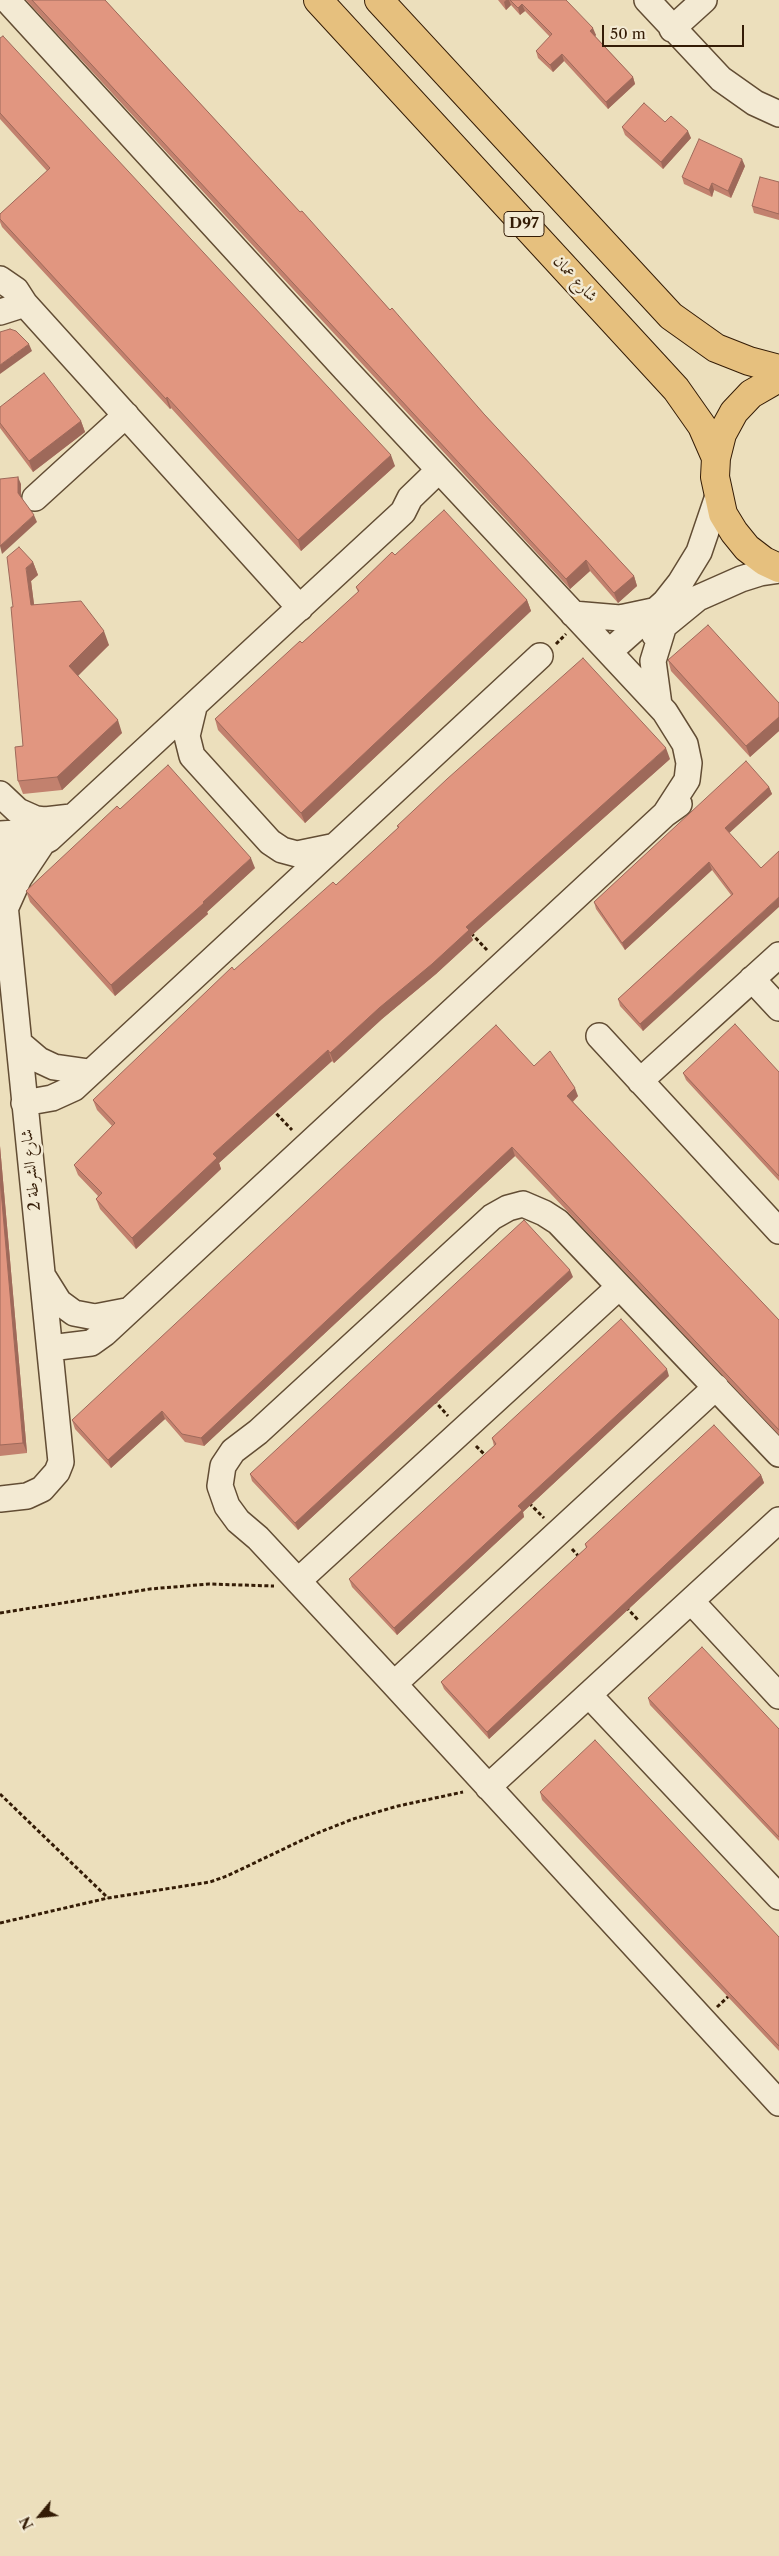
<!DOCTYPE html>
<html>
<head>
<meta charset="utf-8">
<style>
  body { margin:0 }
  #map { position:relative; width:779px; height:2556px; overflow:hidden; background:#ecdfbc; font-family:"Libre Caslon Text",serif }
  canvas { display:block }
  .north { position:absolute; left:15px; top:2491px; width:50px; height:50px; -webkit-text-stroke:4px #f3ead3; paint-order:stroke; rotate:242deg; font-size:14px; font-weight:700; line-height:20px; text-align:center; color:#341c06 }
  .north::after { content:''; display:block; margin:auto; width:18px; height:22px; background:#341c06; clip-path:polygon(50% 0,100% 100%,50% 72%,0 100%) }
  .scale { position:absolute; left:602px; top:25px; width:142px; height:22px; box-sizing:border-box; border:2px solid #341c06; border-top:0; padding-left:6px; font-size:15px; line-height:18px; white-space:nowrap; color:#341c06; -webkit-text-stroke:4px #f3ead3; paint-order:stroke }
</style>
</head>
<body>
<div id="map">
<canvas width="779" height="2556"></canvas>
<div class="north">N</div>
<div class="scale">50 m</div>
</div>
<script>
const ctx = document.querySelector('canvas').getContext('2d');
ctx.lineJoin = 'round';
function poly(rows) {
  const path = new Path2D();
  for (const r of rows) {
    path.moveTo(r[0], r[1]);
    for (let i = 2; i < r.length; i += 2) path.lineTo(r[i], r[i + 1]);
  }
  return path;
}
function stroke(path, color, width, dash) {
  ctx.strokeStyle = color;
  ctx.lineWidth = width;
  ctx.lineCap = dash ? 'butt' : 'round';
  ctx.setLineDash(dash || []);
  ctx.stroke(path);
}
function fill(path, color) {
  ctx.fillStyle = color;
  ctx.fill(path, 'evenodd');
}
function label(font, color, halo, rows, align = 'center') {
  ctx.font = font + ' "Libre Caslon Text",Amiri,serif';
  ctx.lineWidth = 5;
  ctx.setLineDash([]);
  ctx.textBaseline = 'middle';
  ctx.strokeStyle = halo;
  ctx.fillStyle = color;
  for (const [text, x, y, turn = 0] of rows) {
    ctx.save();
    ctx.translate(x, y);
    ctx.rotate((+turn || 0) * Math.PI / 180);
    ctx.textAlign = isNaN(turn) ? turn : align;
    if (halo) ctx.strokeText(text, 0, 0);
    ctx.fillText(text, 0, 0);
    ctx.restore();
  }
}
const minor = poly([
  [7,0,345,369,665,712,685,744,689,763,687,780,665,814],
  [647,0,721,79,755,103,779,114],
  [672,29,704,0],
  [0,279,16,290,25,304,300,608],
  [0,312,25,304],
  [35,498,126,415],
  [573,614,620,618,653,611],
  [654,634,698,598,741,579,760,573,779,570],
  [609,652,665,602,680,583,699,552,718,496],
  [659,705,653,661,664,625],
  [194,707,187,736,192,756,270,842,282,850,297,854,331,847],
  [0,794,18,811,36,819,45,820,71,817],
  [0,834,45,831],
  [0,853,30,849,49,839,403,512,410,498,439,470],
  [0,855,61,1462,57,1472,42,1489,27,1496,0,1499],
  [6,907,19,878,41,845],
  [752,979,779,1008],
  [599,1036,779,1231],
  [19,1043,39,1060,54,1067,89,1072],
  [640,1081,779,955],
  [24,1103,52,1098,74,1088,540,656],
  [44,1278,59,1302,74,1313,95,1317,126,1311],
  [50,1348,91,1343,105,1333,665,814,679,804],
  [779,1454,558,1222,544,1213,523,1204,508,1208,492,1217,258,1432,233,1451,223,1466,220,1486,227,1506,238,1521,258,1538,394,1684,779,2103],
  [298,1581,619,1287],
  [691,1601,779,1696],
  [394,1684,716,1387],
  [589,1695,779,1897],
  [488,1787,779,1520]
]);
const major = poly([
  [318,0,676,389,702,426,716,458],
  [379,0,671,316,716,348,749,361,779,369],
  [779,378,751,394,734,412,722,434,716,458,715,477,723,514,734,532,747,548,764,561,779,568]
]);
stroke(minor, '#624d34', 28);
stroke(major, '#341c06', 30);
stroke(poly([
  [556,644,566,634],
  [471,933,487,950],
  [272,1109,292,1130],
  [434,1400,448,1416],
  [476,1446,486,1456],
  [529,1503,544,1518],
  [572,1549,581,1559],
  [626,1607,639,1621],
  [0,1613,150,1589,209,1584,274,1586],
  [0,1794,108,1898],
  [0,1923,108,1898,210,1882,227,1876,315,1834,353,1819,398,1806,463,1792],
  [717,2007,731,1994]
]), '#341c06', 3, [4, 2.5]);
stroke(minor, '#f3ead3', 25);
stroke(major, '#e6c07e', 28);
fill(poly([
  [26,0,105,0,390,310,484,414,634,576,637,586,618,603,590,571,570,589],
  [498,0,566,0,596,35,595,36,633,77,635,84,608,109,564,61,553,72,538,58,536,51,550,37,525,11,520,15,511,5,506,10],
  [0,38,395,466,301,551,171,408,170,409,2,227,0,222,0,214,47,171,0,119],
  [665,122,691,138,663,169,625,135,622,127],
  [745,166,731,198,714,190,712,197,684,184,682,177],
  [779,182,779,220,754,213,752,206],
  [0,407,81,421,85,432,33,472,0,428],
  [395,555,527,600,531,611,305,823,218,730,215,719,302,643,358,592,356,587],
  [33,562,38,575,31,581,34,605,109,645,77,676,122,733,62,790,23,794,18,781,23,746,13,607],
  [668,660,779,703,779,731,750,757,671,671],
  [670,759,471,936,473,940,436,974,382,1019,334,1063,332,1061,219,1163,221,1169,136,1249,100,1209,96,1199,98,1196,78,1175,74,1165,112,1126,97,1110,93,1100,336,885,398,828,397,826],
  [769,787,772,794,729,833,761,868,643,1031,620,1006,618,999,731,895,712,870,625,950,596,909,594,902],
  [120,809,255,868,207,912,208,914,115,996,30,902,26,891],
  [534,1066,578,1096,573,1102,779,1320,779,1435,515,1156,204,1446,185,1442,165,1419,111,1468,75,1429,72,1420],
  [779,1072,779,1181,686,1080,683,1073],
  [0,1146,27,1453,0,1456],
  [573,1277,298,1530,252,1481,250,1474],
  [669,1376,523,1512,524,1517,397,1635,352,1587,349,1579,494,1446,492,1438],
  [761,1475,764,1483,489,1739,444,1689,441,1682,586,1548,585,1544],
  [648,1698,779,1729,779,1841,650,1705],
  [540,1792,779,1937,779,2051,542,1800]
]), '#c2816e');
fill(poly([
  [506,0,509,0,511,5,506,10,504,2],
  [522,4,525,11,520,15,518,8],
  [593,28,596,35,593,39,590,31],
  [562,54,564,61,553,72,550,65],
  [633,77,635,84,608,109,606,102],
  [688,131,691,138,663,169,661,162],
  [742,159,745,166,731,198,728,191],
  [712,183,714,190,712,197,709,190],
  [29,344,32,351,0,374,0,365],
  [167,397,171,408,170,409,166,399],
  [81,421,85,432,33,472,29,461],
  [391,455,395,466,301,551,298,540],
  [18,477,21,484,21,501,18,493],
  [34,515,37,522,2,554,0,546],
  [586,560,590,571,570,589,566,579],
  [33,562,38,575,31,581,36,619,31,605,26,568],
  [634,576,637,586,618,603,614,593],
  [527,600,531,611,305,823,301,813],
  [104,631,109,645,74,680,69,666],
  [779,717,779,731,750,757,746,746],
  [118,720,122,733,62,790,57,777],
  [666,748,670,759,471,936,473,940,436,974,382,1019,334,1063,330,1053,466,927],
  [769,787,772,794,727,835,725,828],
  [251,858,255,868,207,912,208,914,115,996,111,985],
  [709,862,712,870,625,950,622,943],
  [779,897,779,907,643,1031,640,1024],
  [328,1050,332,1061,219,1163,221,1169,136,1249,132,1238,213,1154],
  [575,1088,578,1096,570,1104,567,1096],
  [0,1146,27,1453,23,1443,0,1179],
  [512,1147,515,1156,204,1446,201,1438],
  [570,1270,573,1277,298,1530,295,1523],
  [667,1369,669,1376,523,1512,524,1517,397,1635,394,1628,518,1506],
  [162,1411,165,1419,111,1468,108,1460],
  [761,1475,764,1483,489,1739,487,1732]
]), '#9e695a');
const building = poly([
  [32,0,105,0,300,212,302,211,390,310,392,308,484,414,634,576,614,593,586,560,566,579,32,0],
  [510,0,566,0,593,28,590,31,633,77,606,102,562,54,550,65,536,51,552,34,522,4,518,8,510,0],
  [3,36,391,455,298,540,167,397,166,399,0,219,0,214,50,168,0,113,0,38,3,36],
  [644,103,665,122,671,116,688,131,661,162,622,127,644,103],
  [699,139,742,159,728,191,712,183,709,190,682,177,699,139],
  [760,177,779,182,779,214,752,206,760,177],
  [10,329,16,331,29,344,0,365,0,332,10,329],
  [44,373,81,421,29,461,0,423,0,407,44,373],
  [18,477,18,493,34,515,0,546,0,479,18,477],
  [444,510,527,600,301,813,215,719,300,641,302,643,359,591,356,587,392,552,395,555,444,510],
  [19,547,33,562,26,568,31,605,81,601,104,631,69,666,118,720,57,777,18,781,15,747,23,746,11,607,13,607,7,557,19,547],
  [708,625,779,703,779,717,746,746,668,660,708,625],
  [583,658,666,748,466,927,469,930,432,964,379,1008,330,1053,328,1050,213,1154,217,1158,132,1238,96,1199,102,1193,74,1165,115,1123,93,1100,232,967,234,970,333,882,336,885,399,827,397,826,447,779,583,658],
  [746,761,769,787,725,828,761,868,779,851,779,897,640,1024,618,999,733,894,709,862,622,943,594,902,746,761],
  [168,765,251,858,203,902,204,903,111,985,26,891,117,806,120,809,168,765],
  [735,1024,779,1072,779,1176,683,1073,735,1024],
  [496,1025,534,1066,550,1051,575,1088,567,1096,779,1320,779,1430,512,1147,201,1438,182,1434,162,1411,108,1460,72,1420,496,1025],
  [0,1179,23,1443,0,1445,0,1179],
  [524,1220,570,1270,295,1523,250,1474,524,1220],
  [621,1319,667,1369,518,1506,522,1510,394,1628,349,1579,496,1444,492,1438,621,1319],
  [714,1425,761,1475,487,1732,441,1682,587,1547,585,1544,714,1425],
  [702,1647,779,1729,779,1837,648,1698,702,1647],
  [595,1740,779,1937,779,2046,540,1792,595,1740]
]);
fill(building, '#e19680');
stroke(building, '#9e695a', 1);
for (const [x, y, w] of [
  [524,224,40]
]) {
  const box = new Path2D();
  box.roundRect(x - w / 2, y - 12.5, w, 25, 4);
  ctx.fillStyle = '#f3ead3';
  ctx.fill(box);
  stroke(box, '#341c06', 1);
}
label('bold 15px', '#341c06', null, [
  ["D97",524,224]
]);
label('16px', '#341c06', '#f3ead3', [
  ["شارع عمان",575,279,47],
  ["شارع الشرطة 2",31,1170,-96]
]);
</script>
</body>
</html>
